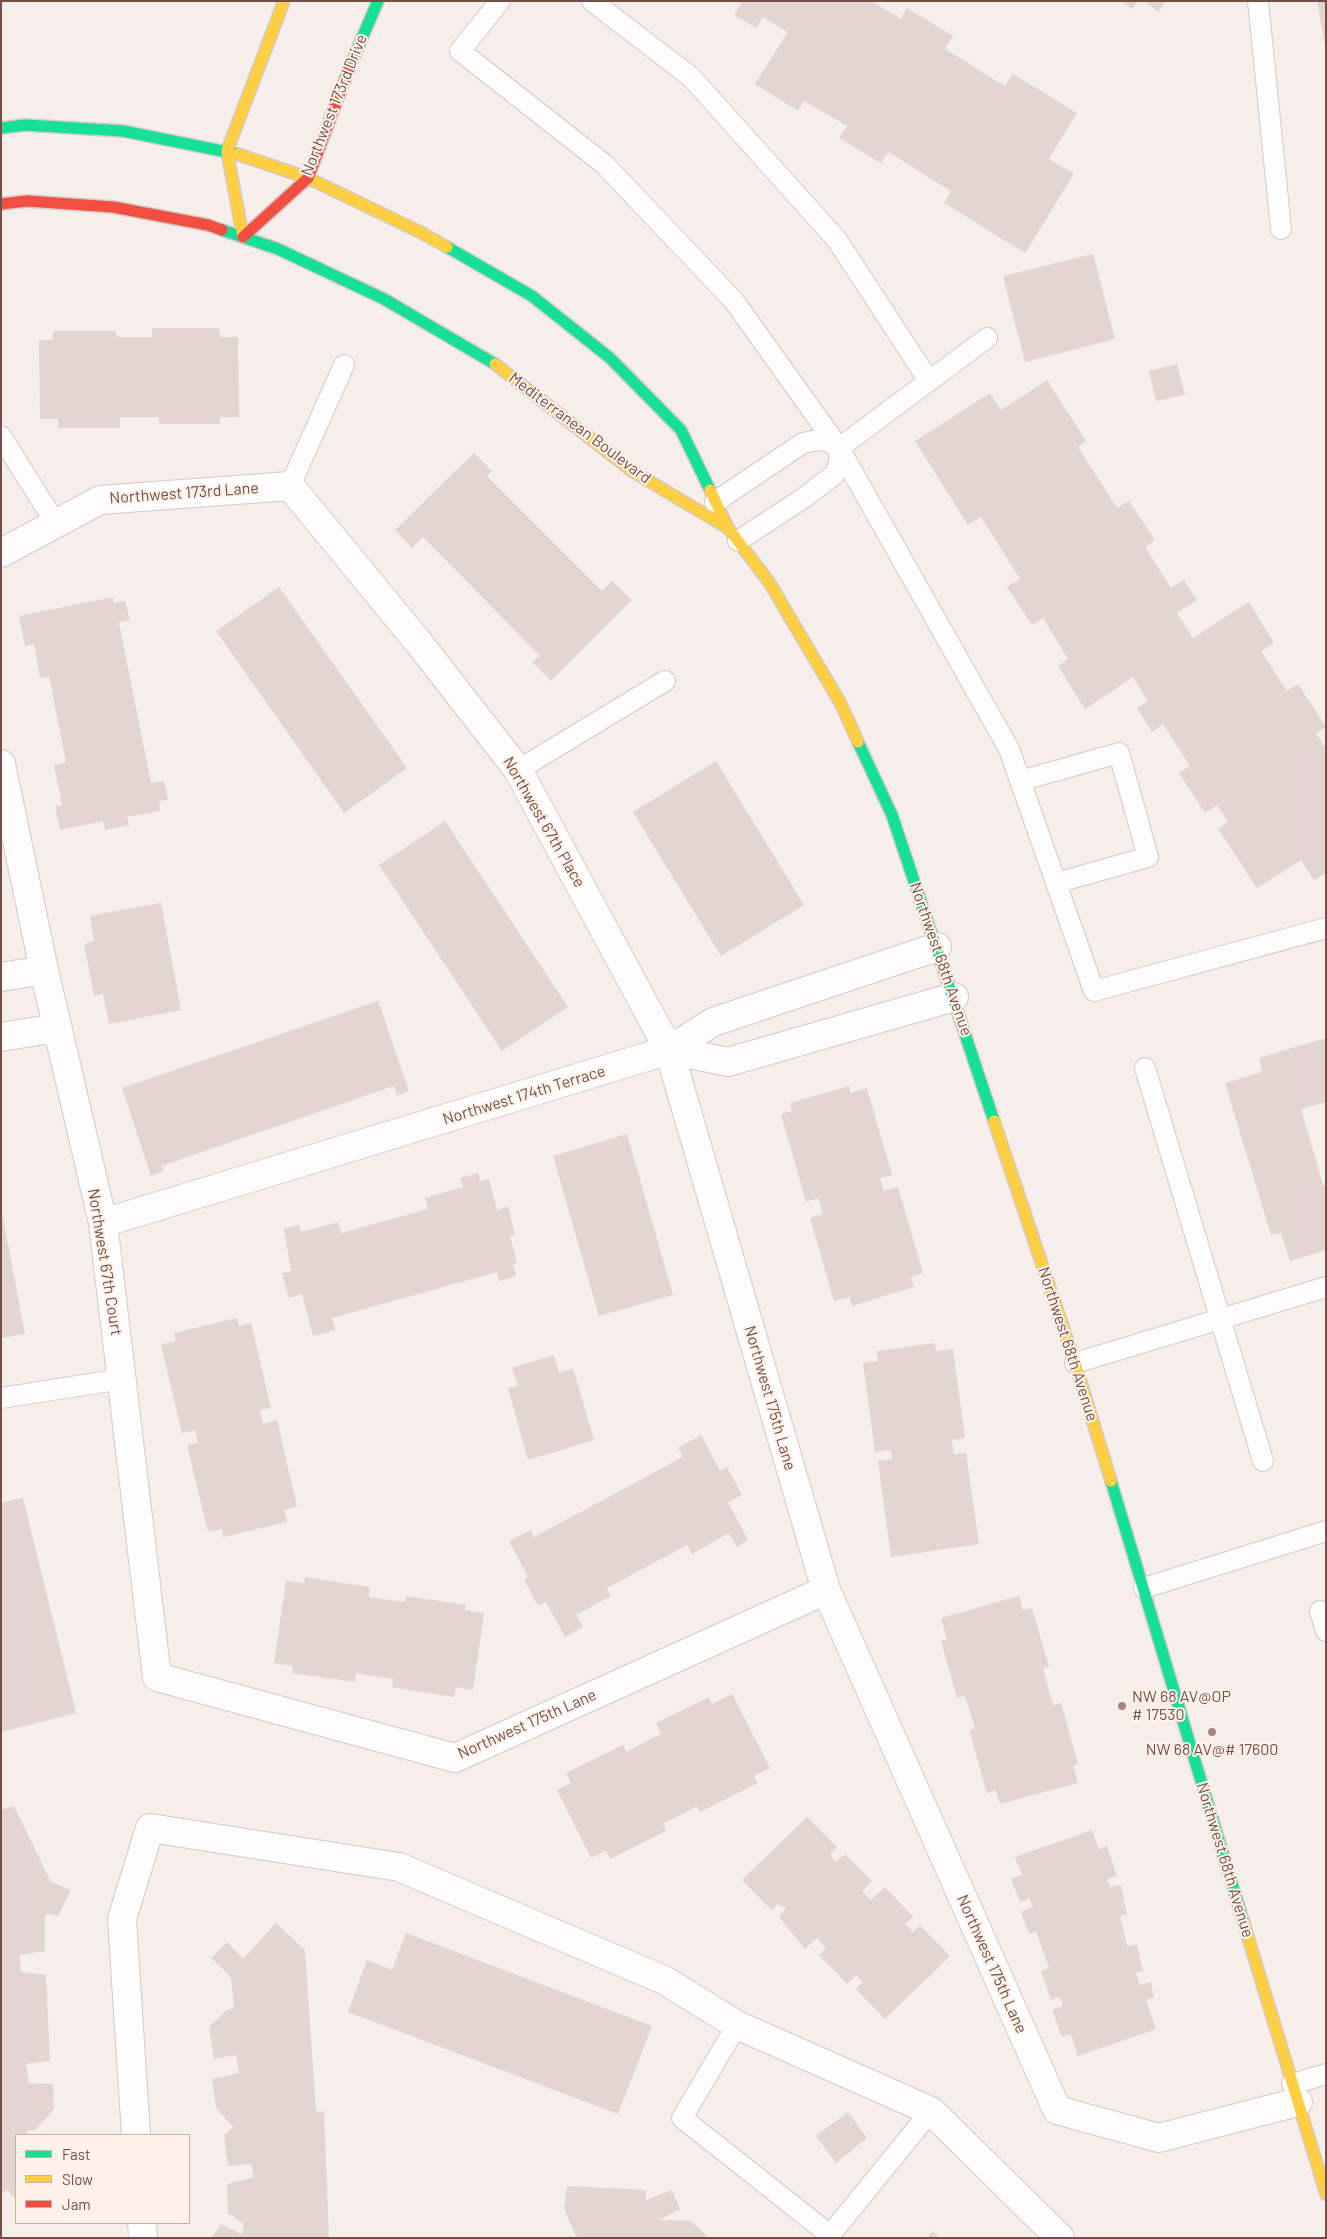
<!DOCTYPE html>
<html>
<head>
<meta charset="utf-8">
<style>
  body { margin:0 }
  #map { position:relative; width:1327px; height:2239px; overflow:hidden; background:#f6eeea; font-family:Barlow,sans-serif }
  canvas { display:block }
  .frame { position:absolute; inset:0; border:2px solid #744f4a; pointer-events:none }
  .legend { position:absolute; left:15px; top:2134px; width:175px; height:90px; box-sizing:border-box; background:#fff2ea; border:1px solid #c7b1aa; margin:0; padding:6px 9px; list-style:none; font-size:15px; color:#744f4a }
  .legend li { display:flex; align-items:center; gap:10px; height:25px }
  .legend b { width:25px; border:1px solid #c7b1aa }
</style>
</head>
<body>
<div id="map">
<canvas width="1327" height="2239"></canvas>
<div class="frame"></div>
<ul class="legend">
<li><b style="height:6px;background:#16e098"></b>Fast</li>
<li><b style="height:6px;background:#ffcf43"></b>Slow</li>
<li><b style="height:6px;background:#f24e42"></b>Jam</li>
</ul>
</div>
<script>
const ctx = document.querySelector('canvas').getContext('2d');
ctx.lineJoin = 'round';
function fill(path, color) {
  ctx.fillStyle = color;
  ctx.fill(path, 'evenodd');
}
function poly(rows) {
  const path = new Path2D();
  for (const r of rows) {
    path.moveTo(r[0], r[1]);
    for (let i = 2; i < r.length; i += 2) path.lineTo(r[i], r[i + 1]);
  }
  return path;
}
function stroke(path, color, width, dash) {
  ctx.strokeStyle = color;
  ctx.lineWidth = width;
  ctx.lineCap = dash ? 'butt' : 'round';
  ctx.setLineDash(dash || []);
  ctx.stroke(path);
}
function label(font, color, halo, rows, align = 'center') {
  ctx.font = font + ' Barlow,sans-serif';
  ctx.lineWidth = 4;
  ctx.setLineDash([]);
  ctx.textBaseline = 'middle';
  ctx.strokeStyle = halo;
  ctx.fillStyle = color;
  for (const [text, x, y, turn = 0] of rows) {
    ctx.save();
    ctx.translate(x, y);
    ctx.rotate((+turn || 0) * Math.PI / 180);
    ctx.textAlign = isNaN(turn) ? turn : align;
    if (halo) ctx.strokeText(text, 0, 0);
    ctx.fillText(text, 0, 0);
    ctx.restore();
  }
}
fill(poly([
  [737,1,872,1,901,19,907,8,953,36,945,49,1005,86,1013,74,1077,113,1049,159,1074,174,1025,253,944,203,951,191,888,152,881,163,839,138,847,126,804,101,798,111,755,84,788,32,763,17,756,28,734,15,741,4],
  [1122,1,1138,1,1132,9],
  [1145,1,1166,1,1158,12],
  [1317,1,1326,1,1326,46,1325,46],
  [1093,254,1115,339,1025,362,1003,276],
  [152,328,219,328,220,337,238,337,239,417,220,417,220,424,159,424,159,417,120,417,120,428,58,428,58,419,40,419,39,340,53,340,53,331,116,331,117,337,152,337],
  [1177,364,1185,395,1156,401,1149,371],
  [1047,380,1086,441,1078,447,1117,508,1129,501,1155,540,1145,547,1171,588,1184,580,1197,600,1177,613,1193,638,1249,602,1274,643,1261,651,1287,691,1298,684,1326,727,1316,733,1326,749,1326,873,1314,880,1301,860,1257,888,1218,829,1228,822,1217,805,1205,813,1179,773,1190,766,1163,724,1152,732,1137,708,1148,701,1133,677,1085,709,1058,666,1068,659,1043,618,1032,625,1007,587,1020,579,981,517,968,525,915,441,990,393,1001,410],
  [474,453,492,471,487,476,602,591,612,581,632,600,551,681,532,662,540,656,423,537,412,548,395,530],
  [279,587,407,768,344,813,216,631],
  [113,597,114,603,125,601,130,620,119,623,151,783,164,781,168,800,159,801,160,811,127,817,129,825,105,830,103,821,60,830,55,806,62,805,54,765,66,762,49,676,40,678,34,644,25,646,19,616],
  [716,761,804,905,721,956,633,812],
  [445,821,568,1007,502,1051,379,865],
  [161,903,181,1010,109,1024,103,994,94,996,84,944,94,941,90,916],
  [378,1001,409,1091,397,1096,394,1086,161,1166,164,1171,151,1176,122,1088],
  [1326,1038,1326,1102,1301,1109,1323,1185,1326,1184,1326,1250,1290,1261,1281,1233,1271,1235,1225,1083,1262,1072,1259,1058],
  [849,1086,851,1093,867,1088,892,1175,880,1178,884,1191,898,1187,923,1273,911,1277,914,1287,852,1306,850,1297,834,1301,810,1218,823,1214,818,1198,806,1202,781,1114,792,1111,790,1103],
  [627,1134,673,1295,599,1316,553,1156],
  [478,1173,480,1181,489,1179,497,1210,508,1206,515,1235,510,1236,517,1263,513,1265,516,1276,499,1281,497,1272,332,1318,335,1330,313,1336,302,1294,289,1298,282,1273,291,1271,284,1229,299,1225,301,1232,338,1222,341,1233,428,1209,425,1198,463,1187,460,1178],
  [1,1207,25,1334,1,1338],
  [237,1318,239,1326,251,1323,271,1408,260,1410,263,1424,277,1420,297,1507,284,1510,287,1522,223,1537,222,1529,208,1532,187,1445,198,1443,195,1430,182,1433,161,1345,176,1341,174,1333],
  [935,1343,936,1351,953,1349,965,1438,952,1440,954,1454,966,1453,979,1544,891,1557,878,1461,892,1459,891,1450,875,1452,863,1363,878,1361,877,1351],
  [554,1355,559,1373,573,1368,594,1440,528,1460,508,1388,518,1386,512,1368],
  [701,1435,720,1471,727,1467,742,1495,728,1502,748,1540,737,1547,729,1533,692,1554,687,1545,607,1588,611,1596,576,1615,583,1627,565,1637,546,1602,538,1606,524,1579,528,1577,509,1541,531,1530,534,1537,683,1457,678,1448],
  [23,1498,76,1713,1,1732,1,1503],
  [305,1577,370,1587,369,1597,405,1602,406,1596,466,1605,465,1610,484,1613,473,1690,456,1687,454,1697,392,1687,393,1679,356,1673,355,1682,292,1673,293,1666,274,1663,286,1581,304,1583],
  [1019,1596,1023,1610,1032,1608,1049,1667,1043,1669,1053,1705,1061,1703,1078,1764,1073,1766,1078,1783,1000,1804,995,1790,987,1793,969,1730,975,1728,965,1696,957,1698,941,1641,947,1639,941,1618],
  [732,1694,770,1768,754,1776,758,1783,700,1812,697,1806,663,1824,666,1831,610,1859,606,1851,591,1858,557,1790,571,1783,566,1773,623,1745,626,1752,661,1734,656,1723,709,1697,712,1704],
  [14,1806,51,1882,71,1890,58,1916,45,1914,45,1951,20,1955,21,1972,46,1975,50,2061,26,2064,29,2083,53,2084,54,2109,35,2130,27,2131,27,2135,16,2135,16,2200,7,2190,1,2194,1,1810],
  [807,1817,837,1847,830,1854,836,1862,845,1854,872,1881,862,1891,871,1900,885,1887,913,1917,905,1924,913,1932,920,1925,950,1956,885,2019,856,1989,863,1982,856,1975,847,1984,819,1955,826,1948,817,1938,805,1949,779,1917,786,1908,777,1904,772,1911,742,1880],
  [1092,1830,1099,1849,1107,1846,1117,1876,1107,1879,1110,1887,1121,1885,1127,1914,1120,1916,1127,1946,1137,1945,1143,1971,1136,1973,1140,1985,1151,1982,1154,1997,1146,2000,1156,2029,1078,2056,1071,2034,1062,2037,1052,2010,1063,2006,1060,1997,1051,2000,1041,1971,1049,1968,1036,1931,1029,1934,1021,1912,1033,1907,1029,1899,1020,1902,1011,1879,1022,1875,1015,1857],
  [276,1923,305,1950,316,2112,324,2111,329,2238,211,2238,221,2224,242,2234,244,2224,228,2213,227,2184,254,2177,251,2164,228,2166,224,2135,233,2127,216,2108,212,2079,239,2073,236,2055,214,2059,209,2027,227,2010,234,2008,231,1977,211,1958,227,1942,243,1959],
  [406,1933,652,2026,618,2114,348,2012,367,1960,392,1970],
  [848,2112,867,2138,836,2163,816,2136],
  [567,2186,646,2190,646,2200,672,2190,680,2209,659,2220,691,2221,707,2236,706,2238,577,2238,564,2209],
  [933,2231,940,2238,926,2238]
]), '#e3d5d1');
const lane = poly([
  [500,1,460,51,604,164,734,301,839,448,1009,749,1094,991,1326,928],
  [592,1,691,77,837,240,929,381],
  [1258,1,1281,229],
  [1,436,56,524],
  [839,448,987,338],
  [290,486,344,365],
  [715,502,803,443,818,440,827,441,839,448],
  [738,541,805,497,835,474,839,463,839,448],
  [518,770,665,681],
  [1020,781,1119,753,1148,857,1056,883],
  [1145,1068,1263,1461],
  [1075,1363,1326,1287],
  [1,1398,122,1379],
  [1144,1588,1326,1531],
  [1320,1611,1326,1631],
  [737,2025,682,2118,830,2235,931,2111],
  [1292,2084,1326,2074]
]);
const street = poly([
  [1,553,100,500,290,486,419,643,518,770,669,1050,826,1590,1057,2110,1159,2138,1298,2102],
  [1,764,44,970,103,1223,157,1677,455,1758,826,1590],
  [1,977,44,970],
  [1,1037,57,1028],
  [669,1050,728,1062,954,997],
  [103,1223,669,1050,713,1022,937,947],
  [136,2135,122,1919,150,1828,399,1867,664,1980,737,2025,931,2111,1060,2238],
  [142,2223,143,2238]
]);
const fast = poly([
  [350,66,378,1],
  [1,128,25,125,123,131,237,154],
  [222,230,278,249,384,299,495,364],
  [447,247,532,296,610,358,681,430,710,490],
  [858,742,892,815,994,1121],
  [1111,1481,1244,1924]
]);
const slow = poly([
  [237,154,308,178,420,232,447,247],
  [243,237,227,151,284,1],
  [495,364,632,471,728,528],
  [710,490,728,528,769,582,841,704,858,742],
  [994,1121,1075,1363,1111,1481],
  [1244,1924,1326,2194]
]);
const jam = poly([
  [1,204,27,201,113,207,208,225,222,230],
  [243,237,308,178,350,66]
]);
stroke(lane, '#d4cac7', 22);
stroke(street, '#d4cac7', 30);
stroke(fast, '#d5c9c6', 14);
stroke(slow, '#d5c9c6', 14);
stroke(jam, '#d5c9c6', 14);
stroke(lane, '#fefcfc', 20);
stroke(street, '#fefcfc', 28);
stroke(fast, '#16e098', 11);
stroke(slow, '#ffcf43', 11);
stroke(jam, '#f24e42', 11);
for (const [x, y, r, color] of [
  [1122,1706,5,"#a28782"],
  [1212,1732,5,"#a28782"]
]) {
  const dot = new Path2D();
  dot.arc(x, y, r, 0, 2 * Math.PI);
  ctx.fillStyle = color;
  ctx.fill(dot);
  stroke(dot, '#fff2ea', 2);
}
label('16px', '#744f4a', '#fff2ea', [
  ["Northwest 173rd Drive",334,105,-68],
  ["Mediterranean Boulevard",580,428,37],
  ["Northwest 173rd Lane",184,493,-4],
  ["Northwest 67th Place",544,822,60],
  ["Northwest 68th Avenue",941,959,71],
  ["Northwest 174th Terrace",524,1095,-17],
  ["Northwest 67th Court",105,1262,81],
  ["Northwest 68th Avenue",1068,1344,72],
  ["Northwest 175th Lane",770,1398,74],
  ["Northwest 175th Lane",527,1724,-24],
  ["Northwest 68th Avenue",1225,1860,73],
  ["Northwest 175th Lane",992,1964,66]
]);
label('16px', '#744f4a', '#fff2ea', [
  ["NW 68 AV@OP",1132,1697],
  ["# 17530",1132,1715],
  ["NW 68 AV@# 17600",1212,1750,"center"]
], 'left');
</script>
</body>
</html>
